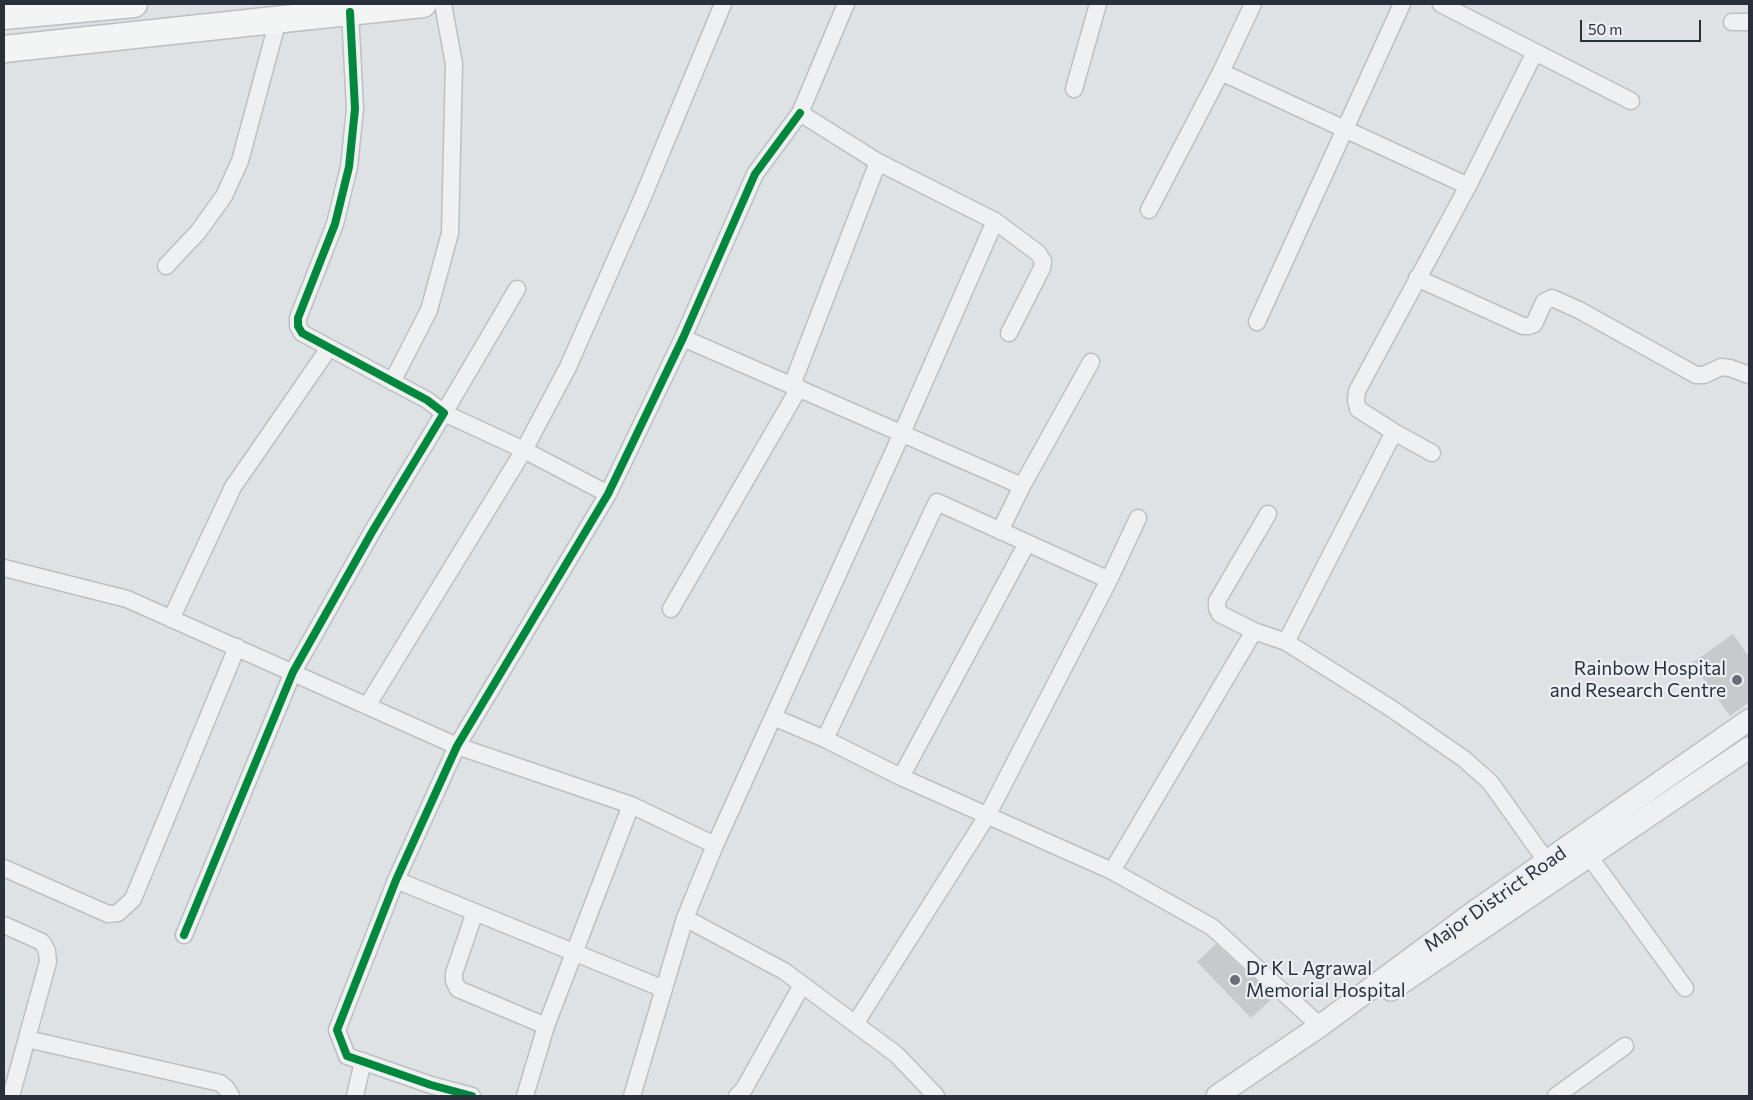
<!DOCTYPE html>
<html>
<head>
<meta charset="utf-8">
<style>
  body { margin:0 }
  #map { position:relative; width:1753px; height:1100px; overflow:hidden; background:#dfe2e4; font-family:Commissioner,sans-serif }
  canvas { display:block }
  .frame { position:absolute; inset:0; border:5px solid #28313b; pointer-events:none }
  .scale { position:absolute; left:1580px; top:20px; width:121px; height:22px; box-sizing:border-box; border:2px solid #28313b; border-top:0; padding-left:6px; font-size:15px; line-height:18px; white-space:nowrap; color:#28313b; -webkit-text-stroke:4px #ecf0f4; paint-order:stroke }
</style>
</head>
<body>
<div id="map">
<canvas width="1753" height="1100"></canvas>
<div class="frame"></div>
<div class="scale">50 m</div>
</div>
<script>
const ctx = document.querySelector('canvas').getContext('2d');
ctx.lineJoin = 'round';
function fill(path, color) {
  ctx.fillStyle = color;
  ctx.fill(path, 'evenodd');
}
function poly(rows) {
  const path = new Path2D();
  for (const r of rows) {
    path.moveTo(r[0], r[1]);
    for (let i = 2; i < r.length; i += 2) path.lineTo(r[i], r[i + 1]);
  }
  return path;
}
function stroke(path, color, width, dash) {
  ctx.strokeStyle = color;
  ctx.lineWidth = width;
  ctx.lineCap = dash ? 'butt' : 'round';
  ctx.setLineDash(dash || []);
  ctx.stroke(path);
}
function label(font, color, halo, rows, align = 'center') {
  ctx.font = font + ' Commissioner,sans-serif';
  ctx.lineWidth = 4.5;
  ctx.setLineDash([]);
  ctx.textBaseline = 'middle';
  ctx.strokeStyle = halo;
  ctx.fillStyle = color;
  for (const [text, x, y, turn = 0] of rows) {
    ctx.save();
    ctx.translate(x, y);
    ctx.rotate((+turn || 0) * Math.PI / 180);
    ctx.textAlign = isNaN(turn) ? turn : align;
    if (halo) ctx.strokeText(text, 0, 0);
    ctx.fillText(text, 0, 0);
    ctx.restore();
  }
}
fill(poly([
  [1733,634,1749,657,1749,702,1730,716,1692,663],
  [1216,944,1274,997,1251,1018,1197,962]
]), '#c7cacc');
const minor = poly([
  [846,4,800,113,878,162,995,221,1038,253,1043,261,1042,268,1009,333],
  [1441,4,1631,101],
  [1732,22,1749,22],
  [1221,72,1468,186],
  [1074,89,1098,4],
  [1149,210,1221,72,1253,4],
  [166,266,198,232,224,196,240,161,278,20],
  [1417,278,1523,326,1529,326,1534,324,1544,302,1552,298,1579,310,1696,375,1704,375,1721,367,1730,368,1749,375],
  [517,289,444,413,524,450,608,494],
  [1257,322,1402,4],
  [683,338,1022,486,1091,362],
  [392,382,429,310,450,233,454,64,443,4],
  [792,385,878,162],
  [1432,453,1394,432,1358,409,1356,400,1357,391,1468,186,1535,52],
  [1000,531,1022,486],
  [4,568,127,599,457,746,631,805,715,845],
  [1109,580,937,502,825,739,901,777,1112,871,1212,927,1320,1026],
  [671,609,799,388],
  [171,619,233,487,329,348],
  [1254,631,1220,614,1217,608,1217,601,1268,514],
  [1286,642,1392,709,1464,759,1490,782,1547,862],
  [367,706,524,450,568,367,642,199,723,4],
  [773,717,825,739],
  [901,777,1027,543],
  [1589,856,1685,988],
  [4,868,108,914,118,913,133,899,237,647],
  [1112,871,1254,631,1286,642,1394,432],
  [396,880,664,989],
  [475,912,454,973,454,981,458,989,546,1026],
  [685,918,784,971,897,1055,936,1096],
  [4,925,42,942,47,951,48,962,11,1096],
  [184,935,293,672,372,532,444,413,427,400,302,333,298,326,298,318,335,224,349,167,355,109,350,12],
  [855,1024,987,816,1109,580,1138,518],
  [27,1039,220,1083,226,1088,231,1096],
  [355,1096,363,1061],
  [472,1096,431,1085,347,1056,337,1030,396,880,457,746,608,494,683,338,755,174,800,113],
  [525,1096,546,1026,631,805],
  [632,1096,685,918,715,845,902,433,995,221],
  [737,1096,744,1089,802,985],
  [1556,1096,1625,1046]
]);
const tertiary = poly([
  [1391,990,1749,748],
  [1217,1096,1320,1026,1478,909,1749,720]
]);
const primary = poly([
  [4,16,134,4],
  [4,49,423,4]
]);
stroke(minor, '#bdc0c2', 19);
stroke(tertiary, '#bdc0c2', 24);
stroke(primary, '#bcbfc1', 29);
stroke(minor, '#eef0f1', 16);
stroke(tertiary, '#eef0f1', 21);
stroke(primary, '#f3f4f4', 26);
stroke(poly([
  [184,935,293,672,372,532,444,413,427,400,302,333,298,326,298,318,335,224,349,167,355,109,350,12],
  [472,1096,431,1085,347,1056,337,1030,396,880,457,746,608,494,683,338,755,174,800,113]
]), '#00873e', 8);
for (const [x, y, r, color] of [
  [1737,680,6,"#686f76"],
  [1235,980,6,"#686f76"]
]) {
  const dot = new Path2D();
  dot.arc(x, y, r, 0, 2 * Math.PI);
  ctx.fillStyle = color;
  ctx.fill(dot);
  stroke(dot, '#ecf0f4', 2);
}
label('19px', '#28313b', '#ecf0f4', [
  ["Rainbow Hospital",1726,669],
  ["and Research Centre",1726,691],
  ["Dr K L Agrawal",1246,969,"left"],
  ["Memorial Hospital",1246,991,"left"]
], 'right');
label('19px', '#28313b', '#ecf0f4', [
  ["Major District Road",1495,899,-35]
]);
</script>
</body>
</html>
